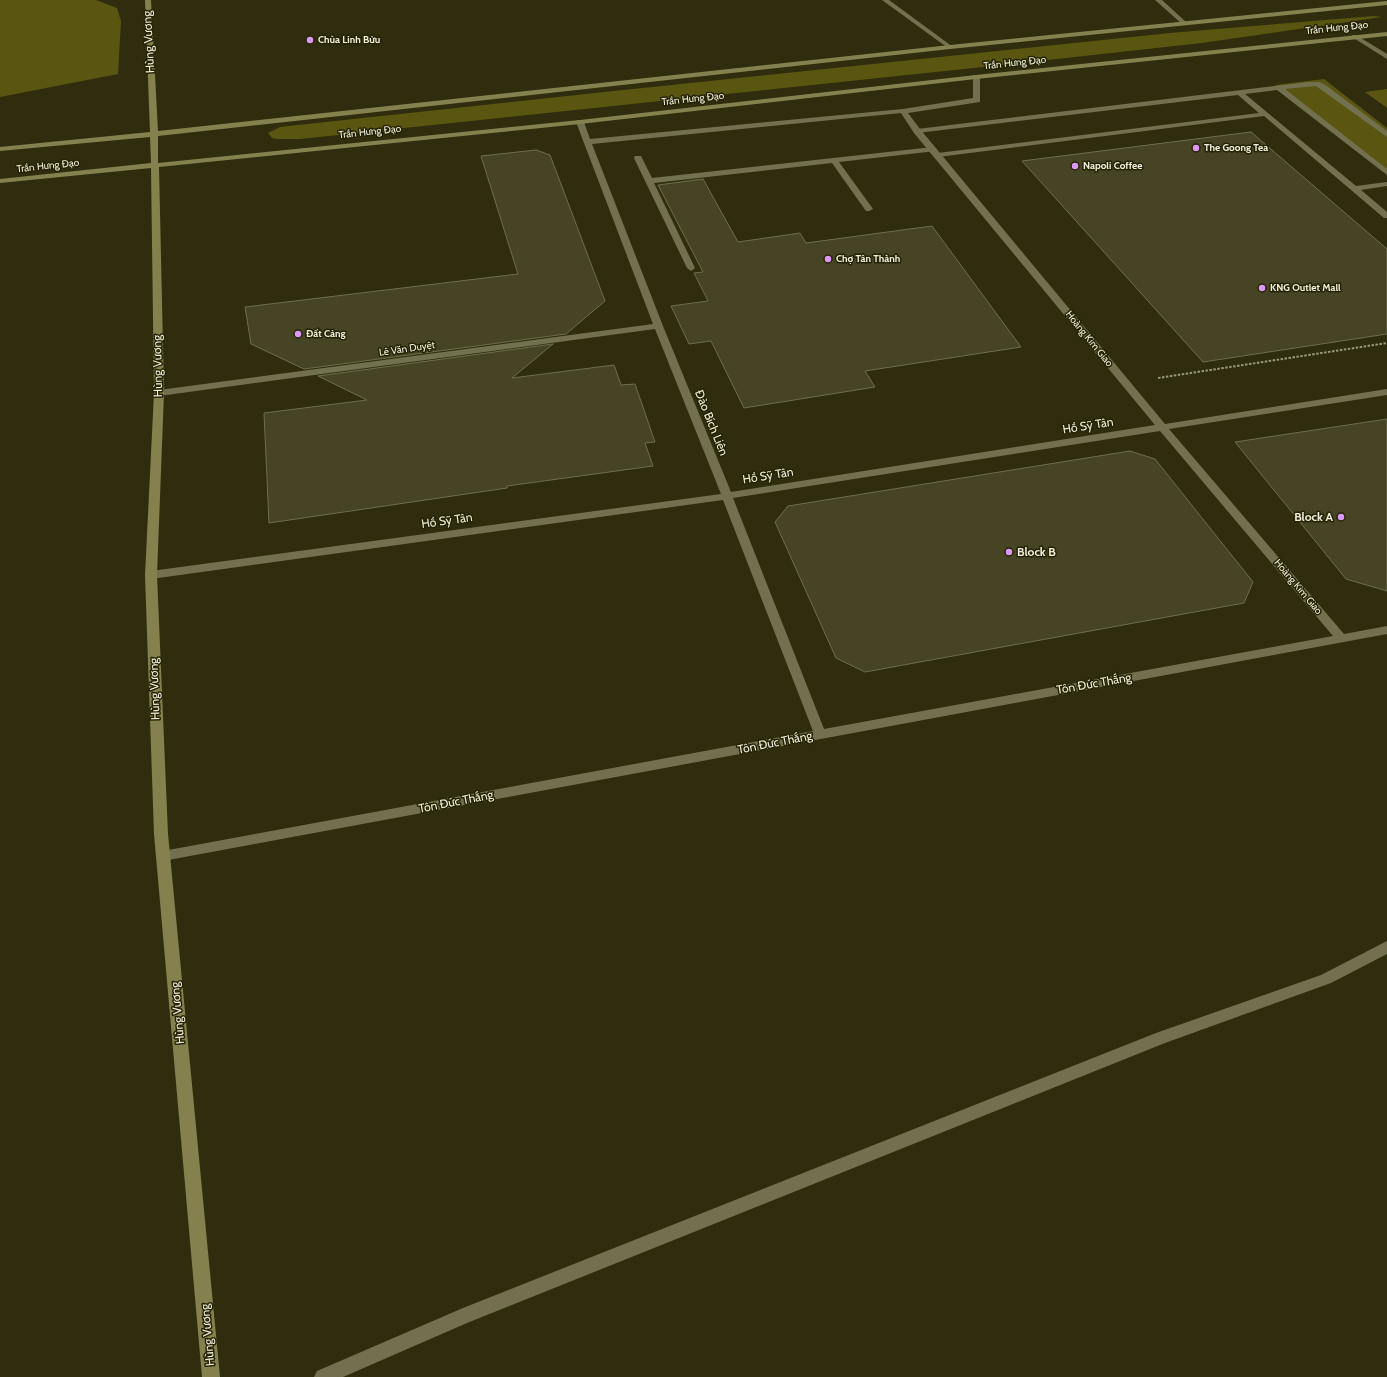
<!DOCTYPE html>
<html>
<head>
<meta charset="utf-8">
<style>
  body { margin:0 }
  canvas { display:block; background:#2f2d0d }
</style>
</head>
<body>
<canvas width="1387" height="1377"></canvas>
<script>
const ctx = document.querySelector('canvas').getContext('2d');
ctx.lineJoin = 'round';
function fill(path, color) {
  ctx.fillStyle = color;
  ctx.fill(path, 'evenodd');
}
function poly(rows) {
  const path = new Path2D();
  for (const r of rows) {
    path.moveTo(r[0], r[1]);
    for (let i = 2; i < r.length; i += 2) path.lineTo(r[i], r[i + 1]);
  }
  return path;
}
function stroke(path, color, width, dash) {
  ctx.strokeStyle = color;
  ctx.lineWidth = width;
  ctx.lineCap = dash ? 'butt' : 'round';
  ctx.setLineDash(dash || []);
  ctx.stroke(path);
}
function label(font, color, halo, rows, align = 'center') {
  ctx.font = font + ' Cabin,sans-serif';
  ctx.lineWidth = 3;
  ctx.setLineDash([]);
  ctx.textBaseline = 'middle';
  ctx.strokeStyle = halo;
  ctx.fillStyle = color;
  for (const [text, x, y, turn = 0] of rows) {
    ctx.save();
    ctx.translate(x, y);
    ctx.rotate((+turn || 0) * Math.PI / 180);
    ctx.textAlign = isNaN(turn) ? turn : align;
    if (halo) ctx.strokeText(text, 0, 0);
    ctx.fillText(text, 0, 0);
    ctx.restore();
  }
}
fill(poly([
  [0,0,96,0,117,8,121,21,118,74,0,97],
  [1373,16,1382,17,1202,43,1002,65,300,139,277,139,272,138,268,133,280,127,298,125,614,91,1170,33],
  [1324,79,1387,128,1387,174,1275,85],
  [1387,89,1387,108,1365,92]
]), '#5a5510');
const building = poly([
  [1251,132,1387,249,1387,334,1203,362,1022,161,1251,132],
  [536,150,550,155,605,301,566,334,304,369,251,344,245,307,518,274,481,156,536,150],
  [703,179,738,242,800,233,806,243,932,226,1021,347,865,371,875,387,744,408,711,341,689,344,671,306,708,301,694,273,703,272,658,185,703,179],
  [553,344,512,378,614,365,621,385,635,384,655,442,645,443,653,466,507,486,507,488,269,523,264,413,367,400,318,376,553,344],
  [1387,419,1387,591,1346,579,1235,442,1387,419],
  [1130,451,1155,459,1253,582,1244,603,865,672,836,658,775,522,788,506,1130,451]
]);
fill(building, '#464425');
stroke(building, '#6e6d4c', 1);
stroke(poly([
  [1158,378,1387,343]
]), '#99987f', 2, [2.5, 1.5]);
fill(poly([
  [882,0,889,0,953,47,948,48,882,0],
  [1155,0,1162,0,1186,22,1186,24,1182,24,1155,0],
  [1308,82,1320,82,1327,86,1387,131,1387,137,1316,86,1285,89,1387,169,1387,175,1277,90,1245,94,1356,186,1387,182,1387,186,1361,190,1387,212,1387,218,1384,218,1264,116,938,157,934,155,938,153,1259,113,1238,95,917,133,913,131,917,129,1308,82],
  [933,147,937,149,936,151,839,162,873,209,869,211,866,211,832,163,654,183,695,268,691,271,687,268,634,158,635,156,641,156,652,178,933,147]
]), '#72704f');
fill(poly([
  [1352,35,1356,35,1387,54,1387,59,1352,37,1352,35],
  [973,75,979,75,980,77,980,102,908,113,920,129,1165,424,1387,389,1387,395,1169,429,1344,634,1387,626,1387,634,163,861,158,860,156,856,158,852,163,851,813,731,723,500,151,579,147,578,145,575,147,572,151,571,721,494,655,329,159,396,154,393,159,390,653,324,576,122,577,120,580,120,584,122,590,139,903,109,973,98,973,75],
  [901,113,914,133,1155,425,731,492,663,326,592,144,901,113],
  [1160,431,1333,636,824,729,733,498,1160,431],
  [1387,941,1387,954,1331,983,1165,1043,467,1323,343,1377,314,1377,317,1371,463,1308,1156,1033,1321,975,1387,941]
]), '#72704f');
fill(poly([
  [145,0,151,0,158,131,950,45,1387,1,1387,5,950,49,158,136,158,163,580,120,976,75,1387,32,1387,36,976,79,580,124,159,167,164,393,157,575,168,834,220,1377,202,1377,154,834,145,575,154,393,151,168,0,183,0,179,151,163,150,137,0,151,0,147,150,132,145,0]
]), '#84814f');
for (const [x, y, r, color] of [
  [310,40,4,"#db99f6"],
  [1196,148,4,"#db99f6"],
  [1075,166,4,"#db99f6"],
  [828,259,4,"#db99f6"],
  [1262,288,4,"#db99f6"],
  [298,334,4,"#db99f6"],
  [1341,517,4,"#db99f6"],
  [1009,552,4,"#db99f6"]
]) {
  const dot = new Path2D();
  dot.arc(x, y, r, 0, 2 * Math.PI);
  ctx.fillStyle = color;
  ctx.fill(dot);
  stroke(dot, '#252303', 1.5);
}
label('10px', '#f1f0de', '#252303', [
  ["Trần Hưng Đạo",1337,28,-6],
  ["Trần Hưng Đạo",1015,63,-6],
  ["Trần Hưng Đạo",693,99,-6],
  ["Trần Hưng Đạo",370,132,-6],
  ["Trần Hưng Đạo",48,166,-6],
  ["Hoàng Kim Giao",1089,339,51],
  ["Lê Văn Duyệt",407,349,-8],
  ["Hoàng Kim Giao",1298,587,50]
]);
label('bold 10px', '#f1f0de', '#252303', [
  ["Chùa Linh Bửu",318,40],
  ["The Goong Tea",1204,148],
  ["Napoli Coffee",1083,166],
  ["Chợ Tân Thành",836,259],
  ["KNG Outlet Mall",1270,288],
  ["Đất Cảng",306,334]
], 'left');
label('12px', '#f1f0de', '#252303', [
  ["Hùng Vương",149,42,-93],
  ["Hùng Vương",158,366,-91],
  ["Đào Bích Liên",711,423,68],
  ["Hồ Sỹ Tân",1088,426,-9],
  ["Hồ Sỹ Tân",768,476,-9],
  ["Hồ Sỹ Tân",447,521,-8],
  ["Tôn Đức Thắng",1094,684,-10],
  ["Hùng Vương",155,689,-92],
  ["Tôn Đức Thắng",775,743,-11],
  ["Tôn Đức Thắng",456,802,-11],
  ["Hùng Vương",178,1013,-95],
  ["Hùng Vương",208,1335,-95]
]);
label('bold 12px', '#f1f0de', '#252303', [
  ["Block A",1333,517],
  ["Block B",1017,552,"left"]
], 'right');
</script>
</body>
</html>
